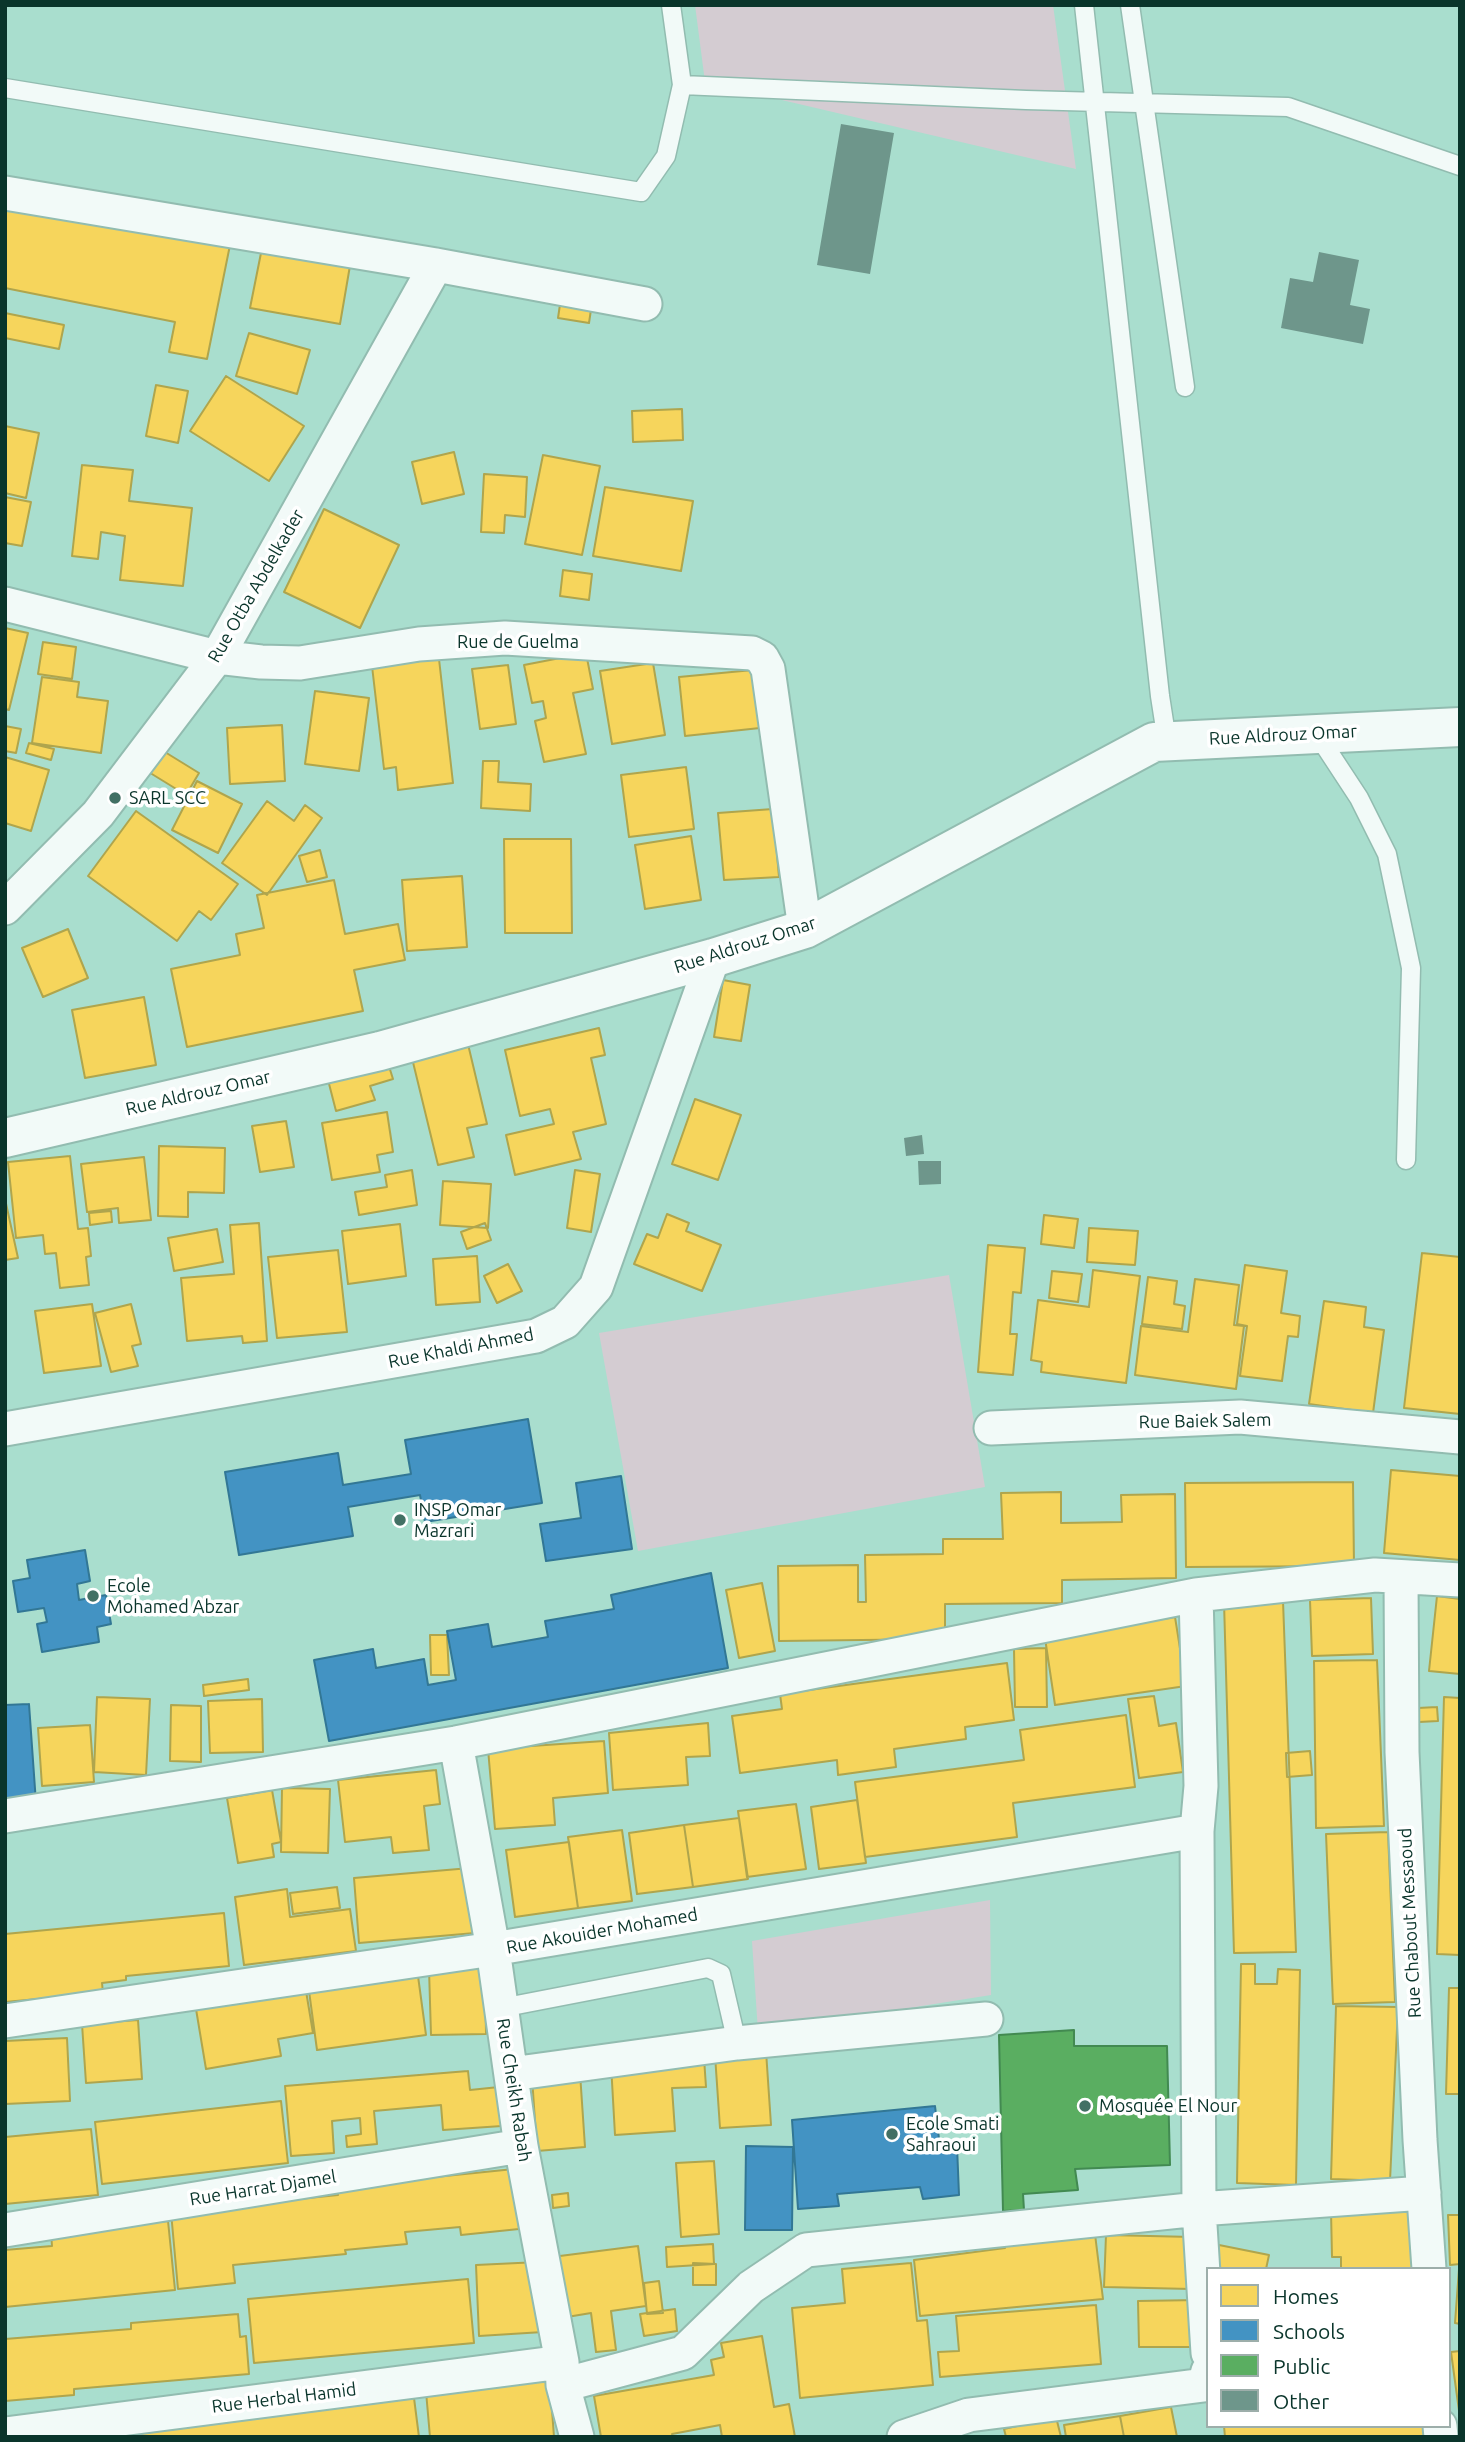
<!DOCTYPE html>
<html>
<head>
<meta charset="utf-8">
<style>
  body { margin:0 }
  #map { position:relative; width:1465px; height:2442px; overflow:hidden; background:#a9dece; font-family:Ubuntu,sans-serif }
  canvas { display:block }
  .frame { position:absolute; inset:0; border:7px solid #0a352b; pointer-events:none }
  .legend { position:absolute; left:1206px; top:2267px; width:245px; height:161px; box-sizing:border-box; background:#fff; border:2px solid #9daeaa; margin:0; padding:9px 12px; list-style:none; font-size:21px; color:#0a352b }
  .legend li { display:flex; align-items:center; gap:14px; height:35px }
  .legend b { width:35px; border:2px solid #9daeaa }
</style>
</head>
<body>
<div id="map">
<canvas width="1465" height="2442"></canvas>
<div class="frame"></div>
<ul class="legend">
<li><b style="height:19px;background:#f6d55c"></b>Homes</li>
<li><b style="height:19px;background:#4393c3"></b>Schools</li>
<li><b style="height:19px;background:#5aae61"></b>Public</li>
<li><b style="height:19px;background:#6e968b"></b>Other</li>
</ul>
</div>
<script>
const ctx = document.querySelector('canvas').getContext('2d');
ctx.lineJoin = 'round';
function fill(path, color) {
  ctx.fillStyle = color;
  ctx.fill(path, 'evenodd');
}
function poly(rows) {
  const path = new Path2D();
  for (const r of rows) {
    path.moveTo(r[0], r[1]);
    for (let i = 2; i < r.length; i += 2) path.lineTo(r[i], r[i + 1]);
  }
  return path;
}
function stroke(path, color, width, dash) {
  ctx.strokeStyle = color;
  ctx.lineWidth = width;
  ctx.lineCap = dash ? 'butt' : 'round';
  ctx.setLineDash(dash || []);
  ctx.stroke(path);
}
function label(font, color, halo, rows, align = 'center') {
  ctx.font = font + ' Ubuntu,sans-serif';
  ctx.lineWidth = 7;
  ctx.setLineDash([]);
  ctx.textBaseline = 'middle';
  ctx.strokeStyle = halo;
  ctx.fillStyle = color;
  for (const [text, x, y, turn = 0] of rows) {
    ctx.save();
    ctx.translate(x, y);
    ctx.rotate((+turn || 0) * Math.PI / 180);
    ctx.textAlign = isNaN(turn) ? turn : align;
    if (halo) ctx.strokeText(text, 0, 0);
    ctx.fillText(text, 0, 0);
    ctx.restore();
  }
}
fill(poly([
  [695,5,1053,5,1076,169,705,82],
  [949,1275,985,1487,638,1551,599,1333],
  [990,1900,991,1995,758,2032,752,1941]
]), '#d4ccd2');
const homes = poly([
  [5,207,230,245,207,359,169,352,175,322,5,288,5,207],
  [264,238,352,254,340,324,250,308,264,238],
  [562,291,593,296,589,323,558,318,562,291],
  [5,313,64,325,59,349,5,338,5,313],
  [249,333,310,350,297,394,236,376,249,333],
  [226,376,304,426,269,481,190,431,226,376],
  [156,385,188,391,178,443,146,436,156,385],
  [682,409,683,440,633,442,632,411,682,409],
  [5,426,39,433,26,498,5,493,5,426],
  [454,452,464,494,422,504,412,462,454,452],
  [543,455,600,466,582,555,525,544,543,455],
  [82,465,133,470,129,501,192,508,183,586,120,580,125,536,101,532,98,559,72,556,82,465],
  [484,474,527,477,525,517,505,515,504,533,481,532,484,474],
  [605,487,693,501,681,571,593,556,605,487],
  [5,497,31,502,22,546,5,543,5,497],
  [324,509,399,545,360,628,284,592,324,509],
  [563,570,592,574,589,600,560,596,563,570],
  [5,628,28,633,9,710,5,709,5,628],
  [43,642,76,647,72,679,38,674,43,642],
  [586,653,593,689,573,693,586,754,544,762,535,721,546,718,543,701,532,703,524,665,586,653],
  [439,659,453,783,398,790,396,767,384,769,372,666,439,659],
  [653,663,665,735,612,744,600,671,653,663],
  [508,665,516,724,480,729,472,669,508,665],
  [753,670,760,728,685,736,679,677,753,670],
  [42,677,79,682,77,697,108,701,101,753,32,743,42,677],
  [315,691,369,698,359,771,305,764,315,691],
  [282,725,285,781,230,784,227,728,282,725],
  [5,726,21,729,16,753,5,751,5,726],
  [29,743,54,749,51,760,26,753,29,743],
  [160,749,199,773,186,795,147,771,160,749],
  [5,757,49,770,31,831,5,823,5,757],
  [483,761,499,761,498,782,531,784,530,811,481,808,483,761],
  [686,767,694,829,629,837,621,775,686,767],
  [197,781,242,804,218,853,172,830,197,781],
  [267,801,294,821,305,805,322,818,267,895,222,863,267,801],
  [773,809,779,877,724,880,718,813,773,809],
  [136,811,238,884,211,920,199,911,177,941,88,876,136,811],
  [691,836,701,900,645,909,635,845,691,836],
  [504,839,571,839,572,933,505,933,504,839],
  [320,850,327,877,307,882,299,856,320,850],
  [462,876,467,947,407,951,402,880,462,876],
  [334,880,345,934,398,924,405,960,354,970,363,1011,187,1047,171,969,240,955,236,934,264,928,257,895,334,880],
  [68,929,88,978,43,997,22,948,68,929],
  [723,980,750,985,741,1041,714,1037,723,980],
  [144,997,156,1065,85,1078,72,1010,144,997],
  [599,1028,605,1055,591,1058,606,1124,573,1132,581,1159,515,1175,506,1135,554,1124,550,1109,520,1116,505,1050,599,1028],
  [467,1040,487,1124,467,1128,474,1157,438,1165,411,1054,467,1040],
  [387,1060,393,1079,370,1086,375,1100,336,1111,327,1076,387,1060],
  [695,1099,741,1115,718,1180,672,1164,695,1099],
  [387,1112,393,1152,377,1155,380,1172,332,1180,322,1123,387,1112],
  [286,1121,294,1167,260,1172,252,1126,286,1121],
  [159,1146,225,1148,224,1193,188,1192,188,1217,158,1216,159,1146],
  [70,1156,78,1229,88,1228,91,1256,86,1257,89,1285,60,1288,56,1253,45,1254,43,1235,16,1238,8,1162,70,1156],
  [144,1157,151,1220,119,1223,118,1208,87,1212,81,1164,144,1157],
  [412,1170,417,1205,359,1215,355,1192,387,1187,385,1175,412,1170],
  [575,1170,600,1174,591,1232,567,1228,575,1170],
  [443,1181,491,1184,488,1228,440,1225,443,1181],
  [5,1199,18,1258,5,1260,5,1199],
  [111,1211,112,1222,90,1225,89,1213,111,1211],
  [667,1214,689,1223,686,1231,721,1245,702,1291,634,1264,647,1234,658,1238,667,1214],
  [1044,1215,1078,1219,1074,1248,1041,1244,1044,1215],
  [259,1223,267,1341,243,1343,242,1336,187,1341,181,1278,234,1274,230,1225,259,1223],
  [485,1223,491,1240,467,1249,461,1232,485,1223],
  [400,1224,406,1276,348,1284,342,1231,400,1224],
  [1089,1228,1138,1231,1135,1265,1087,1262,1089,1228],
  [217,1229,223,1262,174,1271,168,1238,217,1229],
  [988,1245,1025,1248,1021,1293,1013,1292,1010,1334,1017,1334,1013,1375,978,1372,988,1245],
  [338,1250,347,1332,277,1338,268,1257,338,1250],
  [1422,1253,1460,1257,1460,1414,1404,1408,1422,1253],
  [477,1256,480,1302,436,1305,433,1259,477,1256],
  [508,1264,522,1291,497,1303,484,1276,508,1264],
  [1245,1265,1287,1271,1281,1313,1300,1316,1298,1337,1288,1336,1282,1381,1240,1376,1247,1326,1237,1324,1245,1265],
  [1093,1270,1140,1276,1126,1383,1041,1372,1042,1362,1031,1360,1038,1300,1089,1307,1093,1270],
  [1052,1271,1082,1274,1078,1302,1049,1298,1052,1271],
  [1148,1277,1177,1281,1174,1304,1185,1306,1182,1329,1142,1324,1148,1277],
  [1195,1279,1239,1285,1234,1325,1244,1326,1236,1389,1135,1375,1141,1326,1188,1332,1195,1279],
  [1324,1301,1366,1307,1364,1327,1384,1330,1373,1413,1309,1404,1324,1301],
  [92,1304,101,1366,44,1373,35,1311,92,1304],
  [131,1304,141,1344,132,1346,138,1366,111,1372,95,1313,131,1304],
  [1391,1470,1460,1476,1460,1560,1384,1553,1391,1470],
  [1353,1482,1354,1566,1186,1567,1185,1483,1353,1482],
  [1061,1492,1061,1523,1122,1522,1121,1495,1175,1494,1176,1578,1062,1580,1062,1603,945,1604,945,1639,779,1641,778,1566,858,1565,858,1602,866,1602,865,1555,943,1554,943,1539,1003,1539,1001,1493,1061,1492],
  [762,1583,775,1651,739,1658,726,1590,762,1583],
  [1437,1596,1460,1599,1460,1674,1429,1671,1437,1596],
  [1371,1598,1373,1654,1312,1656,1310,1600,1371,1598],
  [1283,1601,1296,1952,1234,1953,1224,1602,1283,1601],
  [1175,1617,1186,1686,1055,1705,1045,1638,1175,1617],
  [430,1635,447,1635,449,1675,431,1675,430,1635],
  [1046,1648,1047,1707,1015,1707,1014,1649,1046,1648],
  [1377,1660,1384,1826,1316,1828,1314,1661,1377,1660],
  [1007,1663,1014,1720,965,1727,966,1739,894,1749,896,1767,838,1775,837,1760,740,1773,732,1716,782,1709,780,1694,1007,1663],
  [248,1679,249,1690,204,1696,203,1685,248,1679],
  [1154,1696,1159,1726,1176,1723,1183,1772,1139,1778,1128,1699,1154,1696],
  [97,1697,150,1699,146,1775,94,1772,97,1697],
  [1444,1697,1460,1698,1460,1955,1437,1954,1444,1697],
  [262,1699,263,1752,210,1753,208,1701,262,1699],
  [171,1705,201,1706,201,1762,170,1761,171,1705],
  [1437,1707,1438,1721,1419,1722,1418,1708,1437,1707],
  [1126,1715,1135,1787,1013,1803,1017,1837,865,1857,855,1782,1024,1760,1020,1730,1126,1715],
  [708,1723,710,1756,686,1757,688,1785,613,1790,609,1733,708,1723],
  [90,1725,94,1782,42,1786,38,1728,90,1725],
  [604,1741,608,1793,553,1798,555,1825,495,1829,488,1749,604,1741],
  [1310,1751,1312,1775,1287,1777,1286,1753,1310,1751],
  [436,1770,440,1804,424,1806,429,1850,393,1853,391,1837,345,1842,338,1780,436,1770],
  [282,1788,330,1789,328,1853,281,1852,282,1788],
  [272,1790,281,1842,272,1844,274,1857,238,1863,227,1798,272,1790],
  [857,1800,866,1863,819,1869,811,1807,857,1800],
  [796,1804,806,1869,747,1877,738,1811,796,1804],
  [739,1818,748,1879,693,1887,684,1825,739,1818],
  [684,1825,693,1887,637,1894,629,1833,684,1825],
  [622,1830,632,1901,578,1908,568,1837,622,1830],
  [1388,1832,1395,2002,1333,2004,1326,1834,1388,1832],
  [569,1842,578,1908,515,1917,506,1850,569,1842],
  [470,1868,475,1933,359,1943,354,1878,470,1868],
  [337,1887,340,1908,293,1914,290,1893,337,1887],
  [287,1889,290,1917,350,1909,356,1951,244,1965,235,1897,287,1889],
  [224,1913,229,1966,126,1976,126,1980,102,1983,103,1993,5,2002,5,1934,224,1913],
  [1241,1964,1255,1964,1255,1984,1277,1984,1278,1969,1300,1970,1296,2185,1237,2183,1241,1964],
  [485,1968,486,2034,431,2035,429,1969,485,1968],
  [418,1976,426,2035,317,2050,309,1991,418,1976],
  [1449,1988,1460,1988,1460,2094,1446,2094,1449,1988],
  [306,1991,313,2033,278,2039,281,2056,206,2069,196,2009,306,1991],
  [1336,2006,1398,2007,1390,2181,1331,2179,1336,2006],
  [138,2020,142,2079,86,2083,82,2024,138,2020],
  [67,2038,70,2101,5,2104,5,2041,67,2038],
  [766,2051,771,2125,720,2128,715,2055,766,2051],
  [704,2058,706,2087,672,2088,675,2131,615,2135,611,2064,704,2058],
  [468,2071,470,2090,499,2087,502,2126,443,2130,441,2105,374,2111,377,2144,347,2147,346,2136,361,2134,360,2118,332,2121,334,2153,291,2156,285,2086,468,2071],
  [580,2073,585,2147,537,2151,532,2077,580,2073],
  [281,2101,288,2163,102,2184,95,2122,281,2101],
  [91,2129,98,2195,5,2204,5,2137,91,2129],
  [714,2161,719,2234,681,2237,676,2163,714,2161],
  [514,2169,519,2229,461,2235,460,2227,405,2232,407,2244,345,2250,346,2254,233,2265,235,2283,178,2289,171,2212,338,2195,337,2187,514,2169],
  [568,2193,569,2206,553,2208,552,2195,568,2193],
  [1415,2209,1416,2269,1341,2269,1341,2257,1332,2257,1331,2211,1415,2209],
  [1448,2215,1460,2215,1460,2264,1450,2265,1448,2215],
  [168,2221,175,2290,5,2307,5,2250,52,2246,51,2233,168,2221],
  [1094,2226,1103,2299,920,2316,914,2260,1005,2248,1004,2236,1094,2226],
  [1106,2235,1193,2237,1191,2289,1104,2287,1106,2235],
  [713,2244,714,2264,667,2267,666,2247,713,2244],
  [1219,2245,1269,2255,1266,2269,1215,2269,1219,2245],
  [638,2246,646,2306,611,2311,616,2350,596,2352,591,2313,561,2318,552,2257,638,2246],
  [539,2262,543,2332,479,2336,476,2265,539,2262],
  [693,2263,716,2264,716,2285,693,2285,693,2263],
  [911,2263,917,2321,927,2320,933,2385,800,2398,792,2308,845,2303,842,2269,911,2263],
  [1459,2269,1460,2269,1460,2324,1455,2323,1459,2269],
  [468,2279,474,2343,254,2363,248,2299,468,2279],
  [659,2281,663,2313,647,2314,644,2283,659,2281],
  [1199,2300,1200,2347,1139,2347,1138,2301,1199,2300],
  [1096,2305,1101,2364,940,2377,938,2352,959,2351,956,2316,1096,2305],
  [675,2309,677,2331,644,2336,640,2314,675,2309],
  [238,2314,240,2337,246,2336,249,2374,74,2389,74,2395,5,2401,5,2339,131,2329,131,2323,238,2314],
  [762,2336,774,2407,789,2404,795,2437,722,2437,720,2425,672,2434,673,2437,601,2437,594,2396,714,2375,711,2360,724,2357,721,2343,762,2336],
  [1460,2351,1460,2418,1451,2352,1460,2351],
  [549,2370,554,2437,430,2437,425,2380,549,2370],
  [414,2398,419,2437,113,2437,414,2398],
  [1171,2407,1177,2437,1124,2437,1120,2416,1171,2407],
  [1120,2416,1124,2437,1066,2437,1064,2425,1120,2416],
  [1056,2417,1061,2437,1006,2437,1004,2429,1056,2417],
  [1224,2426,1434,2426,1434,2437,1225,2437,1224,2426]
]);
fill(homes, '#f6d55c');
stroke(homes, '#afa54d', 2);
const schools = poly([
  [528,1419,542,1503,425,1522,420,1495,348,1507,353,1536,239,1555,225,1472,338,1453,343,1485,411,1474,405,1440,528,1419],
  [621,1476,632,1549,546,1561,540,1524,581,1518,576,1483,621,1476],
  [85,1550,90,1581,77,1584,79,1600,106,1595,111,1624,97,1627,99,1642,42,1652,37,1624,47,1622,44,1608,18,1612,13,1581,30,1578,27,1560,85,1550],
  [711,1573,728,1668,329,1741,314,1660,373,1649,376,1668,424,1659,428,1685,456,1680,447,1631,488,1624,492,1647,548,1637,545,1621,614,1609,611,1595,711,1573],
  [29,1704,36,1803,5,1805,5,1705,29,1704],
  [935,2106,940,2147,957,2146,959,2195,923,2199,920,2187,837,2194,839,2206,798,2209,792,2120,935,2106],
  [746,2146,793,2147,792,2230,745,2230,746,2146]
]);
fill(schools, '#4393c3');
stroke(schools, '#327795', 2);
const public = poly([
  [1074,2030,1074,2046,1167,2046,1170,2165,1075,2169,1078,2190,1023,2194,1024,2210,1003,2211,999,2035,1074,2030]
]);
fill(public, '#5aae61');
stroke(public, '#428a51', 2);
fill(poly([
  [841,124,894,133,870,274,817,265],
  [1319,252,1359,260,1350,305,1370,309,1363,344,1281,328,1290,278,1313,282],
  [922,1135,924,1154,906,1156,904,1138],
  [918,1161,941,1161,941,1184,919,1185]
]), '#6e968b');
const lane = poly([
  [671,5,682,85],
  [1084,5,1160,696,1167,741],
  [1130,5,1185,387],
  [5,88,641,192,666,156,682,85,1026,100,1288,107,1460,166],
  [1317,734,1359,798,1387,854,1411,968,1406,1160],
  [501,2008,708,1968,721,1974,737,2043]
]);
const street = poly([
  [5,193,436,265,645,304],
  [5,604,217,657,261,662,300,663,419,644,505,638,752,653,762,658,768,669,805,929],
  [5,908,98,814,217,657,436,265],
  [991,1428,1240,1417,1460,1437],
  [5,1429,536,1336,565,1322,596,1287,713,958],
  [1401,1577,1402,1752,1420,2140,1429,2269],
  [1196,1595,1201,1786,1197,1831,1199,2209,1208,2353],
  [456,1743,493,1949,521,2146,562,2362,563,2385,577,2437],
  [5,1816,456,1743,1196,1595,1375,1575,1460,1580],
  [5,2021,493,1949,1197,1831],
  [511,2074,737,2043,986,2019],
  [5,2230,521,2146],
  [563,2385,683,2353,751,2287,806,2250,1199,2209,1424,2193],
  [1440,2426,1441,2437],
  [5,2434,562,2362],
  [904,2437,969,2415,1204,2385,1208,2371]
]);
const secondary = poly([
  [5,1138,380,1051,713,958,805,929,1154,742,1460,727]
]);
stroke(lane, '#92bcb0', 21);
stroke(street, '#92bcb0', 37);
stroke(secondary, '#92bcb0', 42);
stroke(lane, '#f2faf8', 18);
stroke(street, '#f2faf8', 33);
stroke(secondary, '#f2faf8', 38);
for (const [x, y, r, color] of [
  [115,798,7,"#427064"],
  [400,1520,7,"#427064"],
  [93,1596,7,"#427064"],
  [1085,2106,7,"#427064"],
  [892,2134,7,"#427064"]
]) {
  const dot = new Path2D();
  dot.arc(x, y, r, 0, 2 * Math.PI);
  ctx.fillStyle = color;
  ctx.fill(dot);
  stroke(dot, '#fff', 2.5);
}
label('18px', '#0a352b', '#fff', [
  ["Rue Otba Abdelkader",256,586,-60],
  ["Rue de Guelma",518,642],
  ["Rue Aldrouz Omar",1283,735,-3],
  ["Rue Aldrouz Omar",745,945,-18],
  ["Rue Aldrouz Omar",198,1093,-13],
  ["Rue Khaldi Ahmed",461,1348,-11],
  ["Rue Baiek Salem",1205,1421,-1],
  ["Rue Chabout Messaoud",1410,1923,-93],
  ["Rue Akouider Mohamed",602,1931,-10],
  ["Rue Cheikh Rabah",514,2090,81],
  ["Rue Harrat Djamel",263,2188,-9],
  ["Rue Herbal Hamid",284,2398,-7]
]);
label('18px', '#0a352b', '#fff', [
  ["SARL SCC",129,798],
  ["INSP Omar",414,1510],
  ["Mazrari",414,1531],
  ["Ecole",107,1586],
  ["Mohamed Abzar",107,1607],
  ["Mosquée El Nour",1099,2106],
  ["Ecole Smati",906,2124],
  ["Sahraoui",906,2145]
], 'left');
</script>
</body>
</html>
